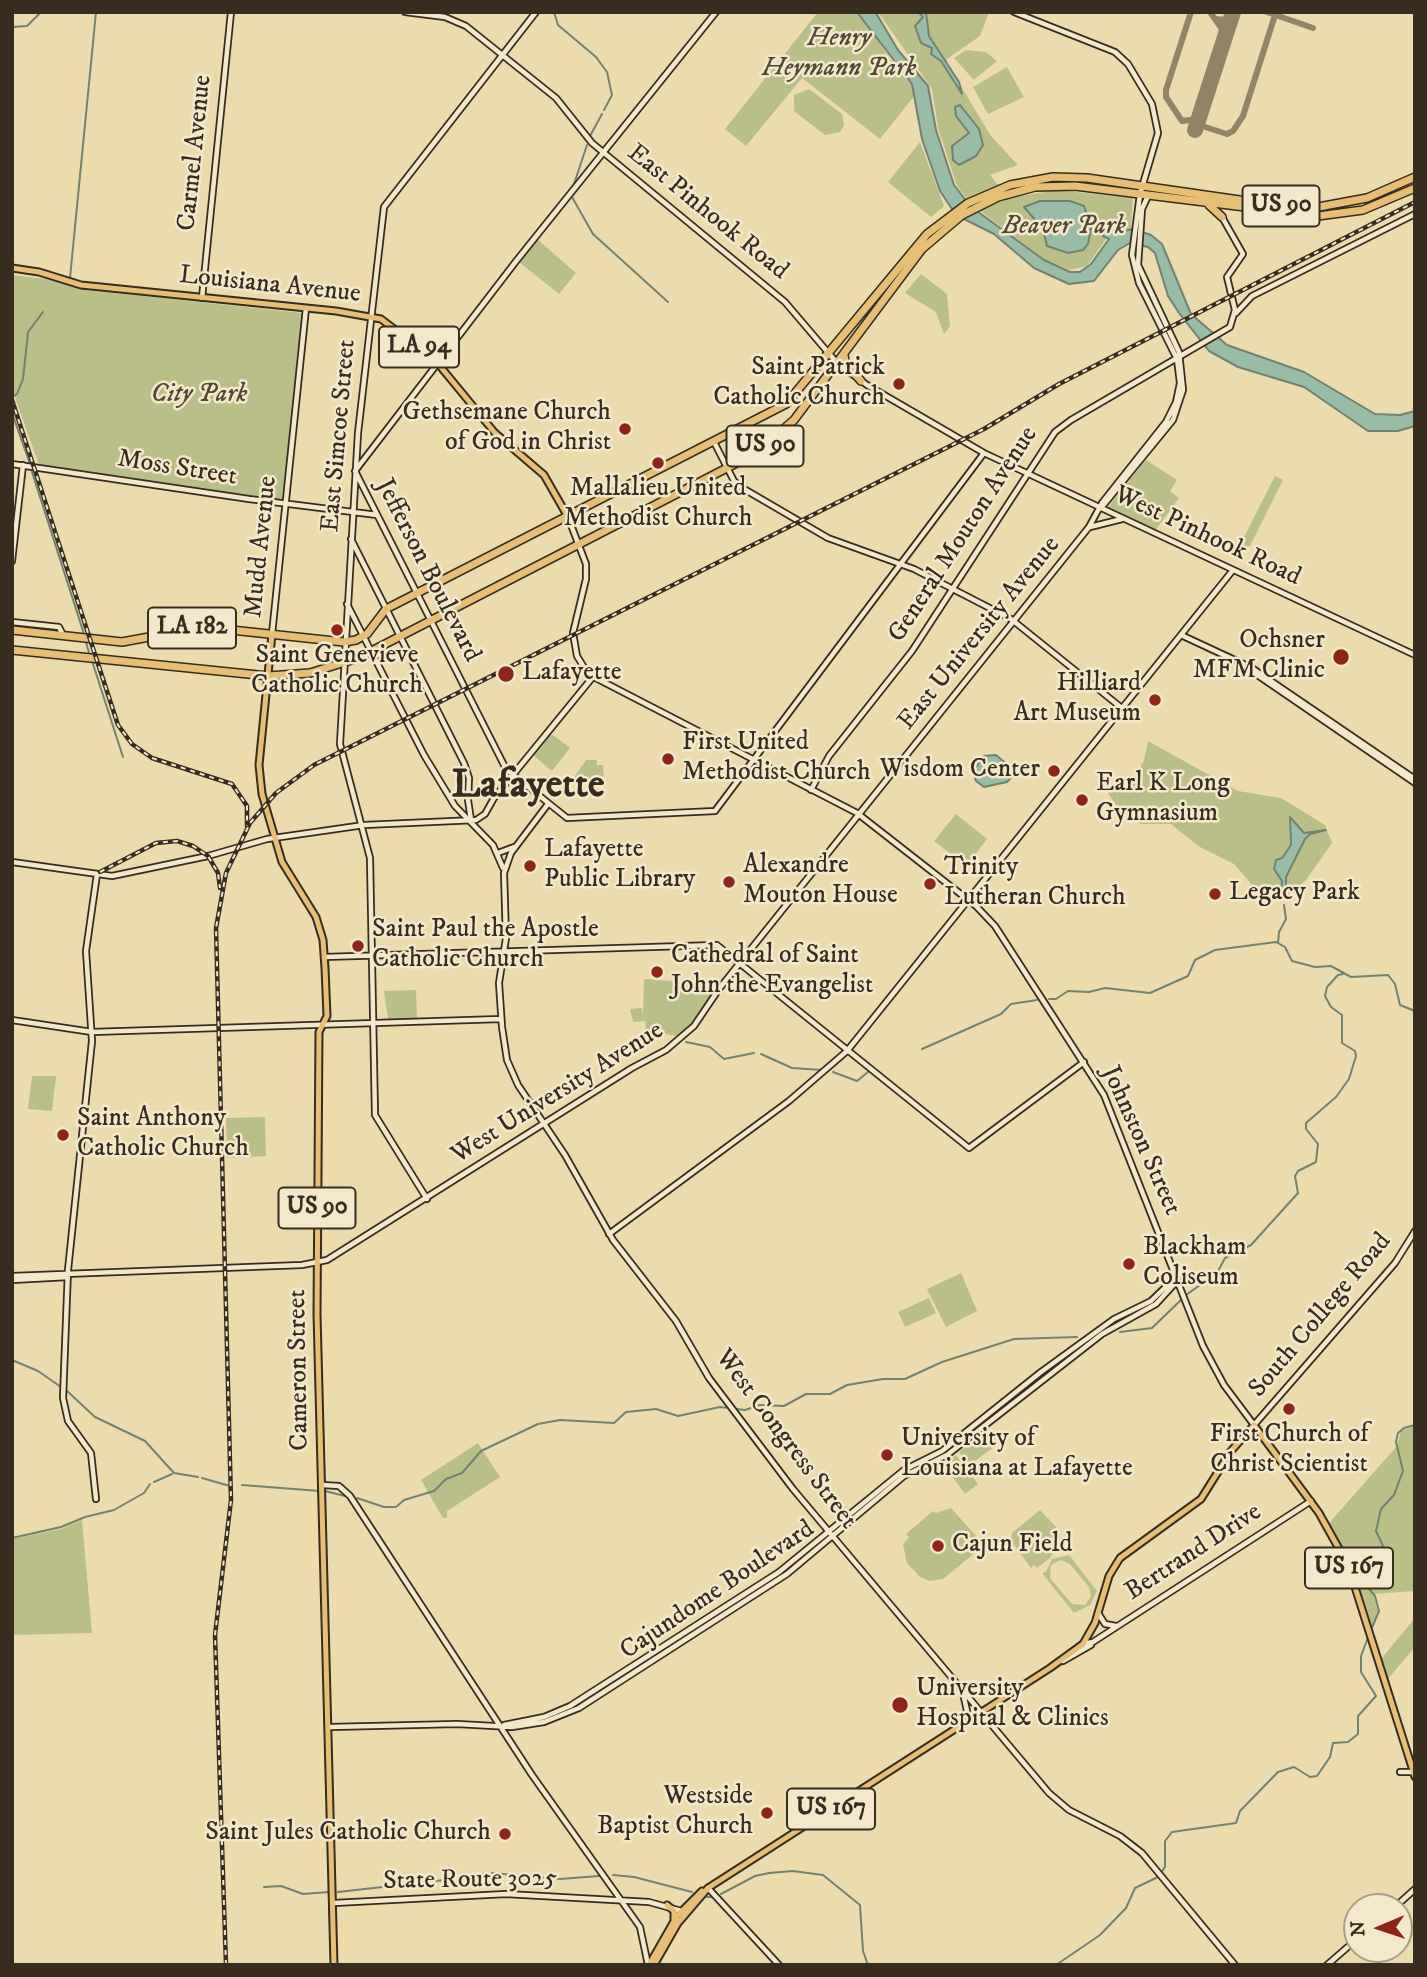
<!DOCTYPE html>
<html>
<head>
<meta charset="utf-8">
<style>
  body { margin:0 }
  #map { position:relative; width:1427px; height:1977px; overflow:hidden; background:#ecdcad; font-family:"IM FELL DW Pica",serif }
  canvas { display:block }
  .frame { position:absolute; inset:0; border:14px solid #372c1e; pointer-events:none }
  .north { position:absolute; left:1343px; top:1893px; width:70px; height:70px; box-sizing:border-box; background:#f3e8ca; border:2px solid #a89d85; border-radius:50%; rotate:268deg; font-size:19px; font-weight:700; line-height:28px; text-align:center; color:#372c1e }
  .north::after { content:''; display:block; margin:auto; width:24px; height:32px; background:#8f2418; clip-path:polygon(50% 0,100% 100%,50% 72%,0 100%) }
</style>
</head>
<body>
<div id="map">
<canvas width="1427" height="1977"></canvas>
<div class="frame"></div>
<div class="north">N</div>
</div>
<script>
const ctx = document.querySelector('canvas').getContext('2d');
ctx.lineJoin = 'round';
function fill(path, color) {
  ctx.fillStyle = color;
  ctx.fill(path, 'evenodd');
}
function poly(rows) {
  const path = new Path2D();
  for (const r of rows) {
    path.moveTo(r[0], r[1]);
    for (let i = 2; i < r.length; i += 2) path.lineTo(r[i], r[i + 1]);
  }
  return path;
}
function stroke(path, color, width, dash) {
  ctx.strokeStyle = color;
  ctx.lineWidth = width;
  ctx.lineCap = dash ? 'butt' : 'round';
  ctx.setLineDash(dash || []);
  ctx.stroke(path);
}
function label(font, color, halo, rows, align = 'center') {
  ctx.font = font + ' "IM FELL DW Pica",serif';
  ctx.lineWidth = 5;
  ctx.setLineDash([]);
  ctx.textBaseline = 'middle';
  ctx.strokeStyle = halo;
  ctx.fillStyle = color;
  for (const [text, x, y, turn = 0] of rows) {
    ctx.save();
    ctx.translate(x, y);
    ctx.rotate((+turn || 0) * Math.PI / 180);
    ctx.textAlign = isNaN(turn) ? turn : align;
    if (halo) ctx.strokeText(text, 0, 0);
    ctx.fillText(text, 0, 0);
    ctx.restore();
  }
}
fill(poly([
  [818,12,857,12,863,17,893,64,912,85,915,95,880,139,802,78,746,146,725,129],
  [878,12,989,12,980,36,947,59,947,63,991,136,1018,165,990,175,998,185,966,198,957,186,938,128,932,89],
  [966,50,986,52,997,61,974,80,954,58],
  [1007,67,1024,97,988,114,973,87],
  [809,89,842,114,844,126,840,132,825,135,794,111,794,95],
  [920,142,944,206,931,217,888,182],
  [1056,190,1133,198,1131,229,1113,229,1087,266,1070,270,1045,260,979,210,1009,198],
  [537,239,576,273,559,294,519,262],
  [921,274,947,294,950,326,944,334,936,312,905,293],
  [12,275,46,279,85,290,302,313,283,501,39,465,12,389],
  [1146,460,1177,480,1170,491,1179,498,1155,531,1108,507],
  [1275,476,1283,480,1250,546,1244,548,1242,541],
  [549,735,553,735,570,748,552,771,533,755],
  [1148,741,1238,791,1281,798,1325,825,1332,843,1306,880,1291,893,1277,899,1259,893,1234,864,1198,846,1171,824,1141,824,1120,811,1106,790,1121,789,1132,783,1144,760],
  [586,760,597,760,597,765,603,765,604,782,570,783],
  [956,814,987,839,966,866,934,841],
  [644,979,686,982,687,979,720,984,696,1020,679,1037,646,1029,645,1021,633,1022,630,1009,642,1008,643,1017],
  [416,990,417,1019,388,1020,384,991],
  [32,1076,56,1076,52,1111,28,1109],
  [265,1117,266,1156,227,1158,226,1118],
  [961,1273,977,1311,946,1327,927,1289],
  [929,1298,936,1313,905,1327,898,1312],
  [1415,1426,1415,1591,1373,1594,1378,1611,1372,1626,1356,1576,1329,1523,1397,1446,1401,1431],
  [988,1431,998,1444,968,1466,959,1452],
  [478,1443,500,1477,447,1511,447,1518,443,1518,421,1480],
  [956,1455,978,1484,965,1494,943,1464],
  [951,1508,976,1536,974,1549,976,1552,943,1579,930,1581,920,1577,907,1563,903,1544,909,1537,906,1534,933,1511,936,1513],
  [1040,1510,1058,1529,1061,1541,1050,1558,1037,1568,1034,1565,1031,1568,1011,1541,1012,1533],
  [82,1520,92,1633,12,1635,12,1539,61,1529],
  [1069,1555,1097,1591,1090,1605,1074,1613,1042,1573,1046,1572,1052,1559],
  [1061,1560,1070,1564,1089,1587,1091,1596,1085,1605,1072,1604,1050,1578,1051,1565],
  [1415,1618,1415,1647,1387,1680,1381,1659]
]), '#babf88');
const water = poly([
  [857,12,876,13,898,50,928,86,936,130,954,185,970,206,1044,260,1070,272,1080,272,1091,264,1109,239,1103,236,1103,229,1120,232,1133,229,1151,235,1162,244,1191,314,1227,345,1304,372,1375,414,1400,415,1415,411,1415,426,1398,431,1368,431,1304,387,1238,367,1209,351,1179,313,1168,296,1155,253,1148,247,1130,243,1118,250,1094,281,1069,284,1034,268,994,234,956,215,940,191,922,139,912,84,857,12],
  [918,12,926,12,929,36,959,82,962,94,941,61,931,54,932,48,921,43,915,26,923,17,918,12],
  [960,105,979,129,983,145,976,156,959,165,953,160,952,146,969,133,956,116,955,107,960,105],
  [1040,201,1070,201,1084,206,1091,228,1088,244,1083,250,1068,253,1047,246,1043,229,1024,207,1040,201],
  [996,755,1016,772,1007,782,984,787,976,781,973,771,984,756,996,755],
  [1290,817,1304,833,1326,830,1310,834,1305,839,1286,877,1286,886,1281,891,1282,881,1274,869,1276,860,1282,858,1291,845,1290,817]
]);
fill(water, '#99bca7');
stroke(water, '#728270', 2);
stroke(poly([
  [554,12,558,25,596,57,607,72,612,95,604,110],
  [12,27,27,26,41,12],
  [590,136,602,114],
  [574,184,587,145],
  [572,197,593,234,668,302],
  [70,278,96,12],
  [12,397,17,394,23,379,28,332,43,312],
  [12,413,30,464],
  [32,472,84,634],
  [86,642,89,653],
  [92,661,123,757],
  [1278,943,1279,932,1286,919,1284,905],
  [1049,999,1056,999,1068,991,1089,992,1105,988,1150,993,1188,976,1195,960,1215,950,1276,942,1285,947,1292,961,1315,967,1331,966,1351,977,1388,975,1395,984,1400,1005,1415,1011],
  [686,1042,710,1047,724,1059,754,1053],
  [922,1049,1001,1014,1011,1004,1037,1000],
  [761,1054,792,1068,823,1070],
  [833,1072,857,1081,868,1072],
  [1186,1295,1217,1273,1225,1258,1251,1245,1298,1193,1295,1176,1298,1171,1316,1162,1318,1144,1306,1129,1306,1123,1336,1097,1349,1079,1356,1056,1355,1051,1342,1043,1342,1015,1331,1007,1325,996,1327,987,1338,975,1343,974],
  [1120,1332,1152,1328,1182,1299],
  [12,1360,38,1371,61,1387],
  [66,1390,95,1417,145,1441,174,1473,198,1477],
  [202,1478,230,1486],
  [154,1482,172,1474],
  [242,1485,320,1491],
  [325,1491,345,1496],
  [357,1498,384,1507,396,1507,404,1500,434,1491,446,1479,462,1473,481,1451,538,1424,560,1420,614,1423,626,1412,656,1409,678,1416,720,1407,745,1410,760,1405,784,1406,806,1394,830,1394,847,1385,883,1379,905,1379,942,1362,1014,1339,1077,1337],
  [12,1538,61,1527,85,1517,114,1510,144,1493,150,1484],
  [1371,1630,1379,1611,1375,1596,1365,1584,1364,1576,1382,1552,1383,1546,1376,1531,1381,1509,1394,1495,1403,1471,1396,1442,1398,1433,1404,1428,1415,1425],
  [492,1873,560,1879,599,1876],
  [613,1875,634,1877,692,1892],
  [458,1879,487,1873],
  [264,1887,281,1886,303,1894,329,1892],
  [338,1892,453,1879],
  [721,1894,755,1876,769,1873,793,1871,823,1875,860,1905,863,1951,868,1965],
  [707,1897,712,1897],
  [1056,1965,1100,1935,1126,1908,1135,1888,1158,1877,1165,1867,1165,1841,1172,1832,1236,1823,1240,1811,1278,1772,1294,1767,1310,1777,1317,1776,1330,1757,1333,1743,1348,1742,1358,1734,1358,1716,1376,1696,1361,1672,1361,1656,1369,1635]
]), '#728270', 2);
stroke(poly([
  [1191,12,1166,90,1166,97,1182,121,1198,119,1202,126,1227,134,1233,131,1243,116,1276,12],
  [1210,12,1222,29,1224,40],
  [1267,12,1313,28],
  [1215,19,1226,20,1232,15]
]), '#928466', 6);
stroke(poly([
  [1195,130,1233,12]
]), '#928466', 16);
const secondary = poly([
  [405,12,445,17,466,26,556,98,592,143,785,302,837,363,867,385,984,453,1415,655],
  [716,12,517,260,355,471,506,769,567,818,715,811,984,453],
  [202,298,231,12],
  [1236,313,1252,296,1415,214],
  [714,442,734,481,744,489,828,538,914,569,1011,619,1123,709],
  [12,464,249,499,377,515],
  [1101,508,1173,420,1183,390,1179,352,1138,265,1142,209,1148,196],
  [568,517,586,564,586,579,573,633,577,656,588,674,857,813,976,906,995,926,1104,1095,1203,1346,1224,1385,1254,1425,1395,1263,1415,1231],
  [1090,527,1122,519],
  [351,539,464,763,469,778,468,800,471,820],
  [12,561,23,465],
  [347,604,424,755,455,806,493,845,503,868],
  [12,622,59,627,63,635],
  [272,634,306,308],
  [1181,635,1252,668,1415,779],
  [1244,666,1415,783],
  [811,790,829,756,912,651,1055,432,1071,420,1230,327,1235,310,1227,277,1243,254,1222,217],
  [548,804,511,853,504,873,506,938,499,983,502,1027,507,1060,518,1085,565,1155,613,1240,676,1321,709,1378,793,1489,1049,1793,1069,1810,1120,1836,1142,1853,1235,1965],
  [498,853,514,847],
  [12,862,112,876,208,856,267,839,364,825,476,820,485,814,494,798,592,678],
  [324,957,717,945,969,1148,1084,1062],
  [12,1020,92,1032,501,1019],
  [427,1199,375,1115,370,858,340,744,358,433,384,207,536,12],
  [609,1234,789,1101,847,1051,1233,570],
  [12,1276,302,1265,327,1260,632,1068,666,1050,694,1026,719,989,1089,527,1102,503,1166,422,1176,402,1180,383,1177,359,1139,283,1132,255,1140,194,1158,133,1152,104,1128,64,1115,52,1014,12],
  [12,1280,68,1277],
  [323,1485,339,1486,350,1496,532,1775,640,1927,648,1965],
  [96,1499,91,1453,68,1421,63,1398,68,1270,92,1041,86,951,97,874],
  [1098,1613,1105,1624,1116,1626],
  [1083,1644,1093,1642,1311,1501],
  [1063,1661,1091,1645],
  [504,1725,544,1717,570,1706,779,1572,904,1470,942,1451,1041,1372,1114,1319,1151,1301,1176,1277],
  [330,1727,457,1724,512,1727,544,1722,579,1708,787,1574,904,1476,947,1455,1102,1334,1156,1304,1177,1281],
  [956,1727,967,1711,963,1693],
  [1400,1772,1413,1772],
  [708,1888,779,1965],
  [334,1903,506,1894,649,1902,685,1912],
  [1395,1907,1415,1889],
  [1327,1965,1357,1939]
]);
const primary = poly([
  [12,268,39,272,81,285,336,311,381,319,435,360,495,433,544,475,568,517],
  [272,634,259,765,262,794,282,862,316,917,323,940,325,968,327,1016,319,1032,317,1314,334,1965],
  [667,1905,674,1911,674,1920],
  [649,1965,677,1916,702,1891],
  [654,1965,678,1923,708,1888,1050,1668,1083,1644,1095,1623,1109,1576,1120,1558,1201,1499,1231,1451,1254,1425,1319,1513,1348,1565,1415,1777]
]);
const highway = poly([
  [1209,205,1222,217],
  [844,355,845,362,861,381],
  [12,630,122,642,203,627,344,642,356,640,367,634,386,609,786,404,927,234,968,203,1010,185,1053,177,1087,178,1288,207,1313,208,1367,198,1415,177],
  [12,650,268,676,310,673,358,658,756,453,794,420,922,249,962,215,998,197,1035,187,1075,186,1318,216,1363,210,1415,188]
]);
stroke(secondary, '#372c1e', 8);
stroke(primary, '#372c1e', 9);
stroke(highway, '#372c1e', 10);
stroke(secondary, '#f3e8ca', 4.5);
stroke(primary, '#e6be76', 5);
stroke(highway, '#e6be76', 7);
const rail = poly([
  [12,400,118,725,132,744,152,758,232,784,247,806,247,826],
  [100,872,156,843,177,841,193,846,208,856,218,873,220,888],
  [226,1965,215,1635,231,1500,216,928,226,873,250,823,276,793,314,765,984,429,1059,384,1415,202]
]);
stroke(rail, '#372c1e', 4.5);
stroke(rail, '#f3e8ca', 2, [5]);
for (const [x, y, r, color] of [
  [899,384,7,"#8f2418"],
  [625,429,7,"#8f2418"],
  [658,463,7,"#8f2418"],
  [337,630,7,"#8f2418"],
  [1341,657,9,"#8f2418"],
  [506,674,9,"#8f2418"],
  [1155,700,7,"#8f2418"],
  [668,759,7,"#8f2418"],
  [1054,771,7,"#8f2418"],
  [1082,800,7,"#8f2418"],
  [530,866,7,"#8f2418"],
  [729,882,7,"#8f2418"],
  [930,884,7,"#8f2418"],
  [1215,894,7,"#8f2418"],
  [358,946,7,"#8f2418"],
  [657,972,7,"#8f2418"],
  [63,1135,7,"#8f2418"],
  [1129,1264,7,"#8f2418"],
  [1289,1409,7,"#8f2418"],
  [887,1455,7,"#8f2418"],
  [938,1546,7,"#8f2418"],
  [900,1705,9,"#8f2418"],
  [767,1813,7,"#8f2418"],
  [505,1834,7,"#8f2418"]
]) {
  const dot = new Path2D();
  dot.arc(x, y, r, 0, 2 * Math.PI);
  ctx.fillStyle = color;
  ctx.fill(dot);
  stroke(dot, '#f3e8ca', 2.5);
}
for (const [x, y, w] of [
  [1281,206,77],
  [419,347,80],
  [765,446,77],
  [192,628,88],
  [317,1208,77],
  [1349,1568,88],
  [831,1809,88]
]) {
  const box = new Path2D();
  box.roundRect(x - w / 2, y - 20.5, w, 41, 5);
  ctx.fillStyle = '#f3e8ca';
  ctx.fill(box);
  stroke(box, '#372c1e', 2);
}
label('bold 24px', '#372c1e', null, [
  ["US 90",1281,206],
  ["LA 94",419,347],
  ["US 90",765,446],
  ["LA 182",192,628],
  ["US 90",317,1208],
  ["US 167",1349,1568],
  ["US 167",831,1809]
]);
label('italic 26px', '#514933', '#f3e8ca', [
  ["Henry",839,40],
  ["Heymann Park",839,70],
  ["Beaver Park",1064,228],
  ["City Park",199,396]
]);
label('26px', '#372c1e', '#f3e8ca', [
  ["Carmel Avenue",196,153,-84],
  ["East Pinhook Road",707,213,39],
  ["Louisiana Avenue",270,286,6],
  ["East Simcoe Street",340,436,-85],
  ["Moss Street",177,469,9],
  ["General Mouton Avenue",964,535,-57],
  ["West Pinhook Road",1207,537,25],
  ["Mudd Avenue",262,547,-84],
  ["Jefferson Boulevard",427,571,63],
  ["East University Avenue",980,634,-51],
  ["West University Avenue",558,1094,-32],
  ["Johnston Street",1140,1141,66],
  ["South College Road",1321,1316,-50],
  ["Cameron Street",300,1370,-91],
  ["West Congress Street",785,1440,53],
  ["Bertrand Drive",1194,1553,-33],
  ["Cajundome Boulevard",718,1591,-34],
  ["State Route 3025",470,1881,-1]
]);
label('26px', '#372c1e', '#f3e8ca', [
  ["Saint Patrick",885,369,"right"],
  ["Catholic Church",885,399,"right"],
  ["Gethsemane Church",611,414,"right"],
  ["of God in Christ",611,444,"right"],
  ["Mallalieu United",658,490,"center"],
  ["Methodist Church",658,520,"center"],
  ["Ochsner",1325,642,"right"],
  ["MFM Clinic",1325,672,"right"],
  ["Saint Genevieve",337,657,"center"],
  ["Catholic Church",337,687,"center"],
  ["Lafayette",522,674],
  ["Hilliard",1141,685,"right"],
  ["Art Museum",1141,715,"right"],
  ["First United",682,744],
  ["Methodist Church",682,774],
  ["Wisdom Center",1040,771,"right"],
  ["Earl K Long",1096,785],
  ["Gymnasium",1096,815],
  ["Lafayette",544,851],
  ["Public Library",544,881],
  ["Alexandre",743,867],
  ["Mouton House",743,897],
  ["Trinity",944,869],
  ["Lutheran Church",944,899],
  ["Legacy Park",1229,894],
  ["Saint Paul the Apostle",372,931],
  ["Catholic Church",372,961],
  ["Cathedral of Saint",671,957],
  ["John the Evangelist",671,987],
  ["Saint Anthony",77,1120],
  ["Catholic Church",77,1150],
  ["Blackham",1143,1249],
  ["Coliseum",1143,1279],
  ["First Church of",1289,1436,"center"],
  ["Christ Scientist",1289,1466,"center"],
  ["University of",901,1440],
  ["Louisiana at Lafayette",901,1470],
  ["Cajun Field",952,1546],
  ["University",916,1690],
  ["Hospital & Clinics",916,1720],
  ["Westside",753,1798,"right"],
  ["Baptist Church",753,1828,"right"],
  ["Saint Jules Catholic Church",491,1834,"right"]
], 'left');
label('bold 40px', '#372c1e', '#f3e8ca', [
  ["Lafayette",528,788]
]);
</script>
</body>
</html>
